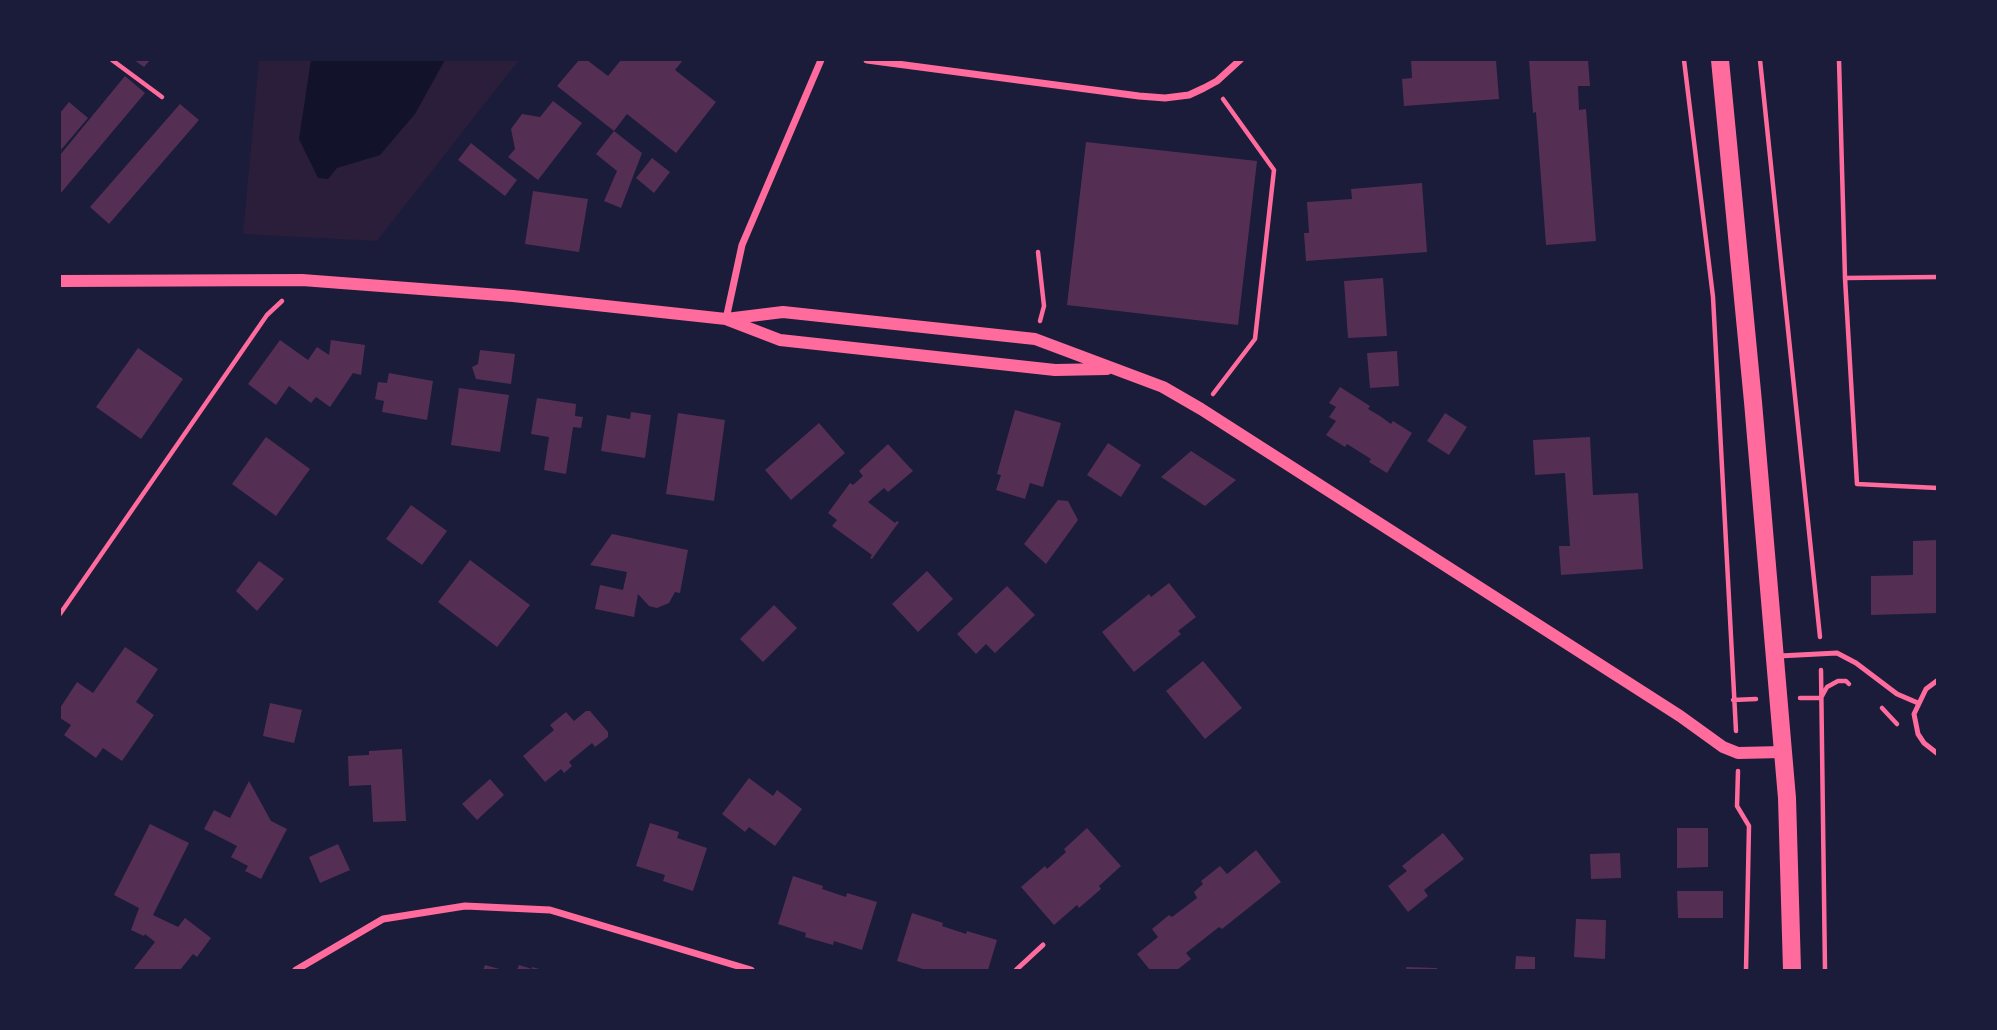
<!DOCTYPE html>
<html>
<head>
<meta charset="utf-8">
<style>
  body { margin:0 }
  #map { position:relative; width:1997px; height:1030px; overflow:hidden; background:#1b1b3a; font-family:"PT Sans",sans-serif }
  canvas { display:block }
  .frame { position:absolute; inset:0; border:61px solid #1b1b3a; pointer-events:none }
</style>
</head>
<body>
<div id="map">
<canvas width="1997" height="1030"></canvas>
<div class="frame"></div>
</div>
<script>
const ctx = document.querySelector('canvas').getContext('2d');
ctx.lineJoin = 'round';
function fill(path, color) {
  ctx.fillStyle = color;
  ctx.fill(path, 'evenodd');
}
function poly(rows) {
  const path = new Path2D();
  for (const r of rows) {
    path.moveTo(r[0], r[1]);
    for (let i = 2; i < r.length; i += 2) path.lineTo(r[i], r[i + 1]);
  }
  return path;
}
function stroke(path, color, width, dash) {
  ctx.strokeStyle = color;
  ctx.lineWidth = width;
  ctx.lineCap = dash ? 'butt' : 'round';
  ctx.setLineDash(dash || []);
  ctx.stroke(path);
}
fill(poly([
  [259,60,519,60,377,241,243,234]
]), '#2a1e3b');
fill(poly([
  [311,60,445,60,415,114,380,155,337,168,328,179,318,178,299,139]
]), '#12122b');
fill(poly([
  [134,60,150,60,144,67],
  [579,60,587,60,608,76,621,60,683,60,675,70,716,102,676,153,627,114,614,131,557,86],
  [1411,60,1496,60,1499,99,1404,106,1402,79,1412,78],
  [1529,60,1588,60,1590,86,1578,86,1579,110,1586,109,1596,241,1546,245,1536,112,1533,113],
  [125,76,145,93,60,194,60,155],
  [553,101,582,123,538,180,508,157,515,149,511,129,522,114,540,117],
  [69,102,88,118,60,151,60,113],
  [180,104,199,120,109,224,90,207],
  [614,131,642,153,621,208,604,201,617,171,596,154],
  [1086,142,1257,161,1238,325,1067,305],
  [471,143,517,180,505,196,458,160],
  [652,158,670,172,654,193,636,178],
  [1422,183,1427,252,1306,261,1304,233,1309,233,1307,202,1352,199,1351,189],
  [533,191,588,199,579,252,525,244],
  [1383,278,1387,336,1348,338,1344,281],
  [280,340,308,360,317,347,329,355,331,340,365,345,361,375,353,373,330,407,316,397,311,403,289,386,276,405,248,384],
  [138,348,183,379,141,439,96,407],
  [480,350,515,354,511,384,476,379,472,367,478,364],
  [1397,351,1399,386,1370,388,1367,353],
  [389,373,433,381,427,420,382,412,384,401,375,399,378,382,387,383],
  [1340,387,1370,406,1368,409,1380,416,1391,424,1393,421,1412,433,1387,473,1369,462,1371,459,1347,444,1345,447,1326,435,1336,421,1329,417,1336,407,1329,403],
  [459,388,509,395,500,452,451,445],
  [537,398,576,404,575,416,583,417,581,428,573,427,566,474,544,470,549,437,531,434],
  [1015,410,1061,423,1043,487,1030,483,1025,499,996,490,1001,475,997,474],
  [631,412,651,415,645,458,601,451,607,415,630,419],
  [678,413,725,420,714,501,666,494],
  [1445,413,1467,427,1449,455,1427,441],
  [819,423,845,453,791,500,765,470],
  [266,437,310,469,276,516,232,484],
  [1590,437,1593,495,1638,493,1643,569,1561,575,1559,546,1570,546,1565,473,1535,475,1533,440],
  [1108,443,1141,465,1121,497,1087,475],
  [888,444,913,471,888,492,884,488,868,502,895,523,897,521,899,522,872,559,870,558,872,555,832,526,837,520,828,513,850,483,853,485,863,476,859,471],
  [1191,451,1236,480,1205,506,1161,477],
  [1058,500,1068,501,1078,520,1046,564,1024,544],
  [411,505,447,531,422,565,386,539],
  [612,534,688,550,680,593,675,592,669,603,657,608,649,606,638,594,634,617,595,609,600,585,623,590,627,572,590,565],
  [1938,540,1938,613,1871,615,1871,576,1913,575,1913,541],
  [470,560,530,605,497,647,438,602],
  [259,561,284,579,257,611,236,591],
  [927,571,953,599,918,632,892,604],
  [1169,583,1196,617,1178,631,1181,634,1134,672,1102,632,1149,594,1151,597],
  [1007,586,1035,615,995,653,986,644,976,654,957,634],
  [774,605,797,628,763,662,740,639],
  [125,647,158,669,136,702,154,715,122,761,103,748,96,758,64,735,71,725,60,718,60,708,77,682,93,693],
  [1203,661,1242,708,1205,739,1166,691],
  [270,703,302,710,294,743,263,736],
  [586,711,590,711,608,732,608,737,595,747,592,743,569,762,572,766,564,773,561,769,545,782,523,756,554,730,550,725,566,712,574,721],
  [402,749,406,821,373,822,371,785,349,786,348,756,369,755,369,751],
  [749,778,773,796,777,790,802,809,775,846,749,827,745,832,722,814],
  [490,779,504,795,477,820,462,804],
  [249,781,271,821,287,829,261,879,245,871,248,866,231,857,237,846,204,829,214,810,230,818],
  [650,823,679,832,677,838,707,848,693,891,663,881,665,875,636,866],
  [150,824,189,843,153,915,178,927,185,918,211,938,197,957,193,954,180,970,133,970,155,942,145,934,144,936,131,930,139,908,114,895],
  [1087,828,1121,866,1099,886,1101,889,1079,908,1077,905,1054,925,1021,887,1045,866,1047,869,1066,852,1064,849],
  [1677,828,1708,828,1708,867,1677,868],
  [1443,833,1464,859,1424,890,1428,896,1408,912,1388,886,1407,871,1402,866],
  [338,844,350,870,320,883,309,857],
  [1256,850,1281,882,1222,929,1219,927,1186,953,1191,959,1177,970,1150,970,1137,954,1158,937,1152,929,1169,915,1172,917,1197,898,1194,892,1203,884,1201,881,1220,866,1227,874],
  [1620,853,1621,878,1591,879,1590,854],
  [793,876,823,886,822,889,846,897,847,893,877,902,862,950,834,941,833,945,805,937,806,933,778,924],
  [1677,891,1723,891,1723,918,1678,918],
  [912,913,943,923,942,926,966,934,967,931,997,940,988,970,926,970,897,961],
  [1576,919,1606,920,1605,959,1574,957],
  [1516,956,1535,957,1535,970,1515,970],
  [485,965,503,970,483,970],
  [519,965,532,969,532,967,543,970,517,970],
  [1406,967,1437,968,1437,970,1406,970]
]), '#542f53');
stroke(poly([
  [112,60,162,97],
  [1684,60,1713,297,1736,731],
  [1760,60,1820,637],
  [1839,60,1845,278,1857,484,1938,488],
  [1038,252,1044,306,1040,321],
  [1845,278,1938,277],
  [1213,394,1255,339,1274,170,1223,99],
  [60,614,267,315,282,301],
  [1821,670,1825,970],
  [1800,698,1821,698,1827,687,1838,681,1846,681,1849,684],
  [1733,700,1756,699],
  [1882,708,1897,724],
  [1738,771,1737,806,1749,826,1746,970]
]), '#ff6b9d', 4.5);
stroke(poly([
  [1779,656,1837,653,1856,663,1897,694,1918,703],
  [1938,680,1926,689,1914,714,1918,734,1924,743,1938,754],
  [1016,970,1043,945]
]), '#ff6b9d', 5);
stroke(poly([
  [867,60,1139,96,1165,98,1189,95,1204,88,1217,81,1240,60],
  [726,319,742,245,821,60],
  [296,970,383,919,465,906,550,910,751,970]
]), '#ff6b9d', 7);
stroke(poly([
  [60,281,302,280,513,296,726,319,783,312,1035,339,1163,387,1201,409,1680,716,1723,747,1738,753,1783,752],
  [728,320,780,340,1055,370,1107,369]
]), '#ff6b9d', 12);
stroke(poly([
  [1720,60,1753,402,1783,752,1787,798,1792,970]
]), '#ff6b9d', 18);
</script>
</body>
</html>
